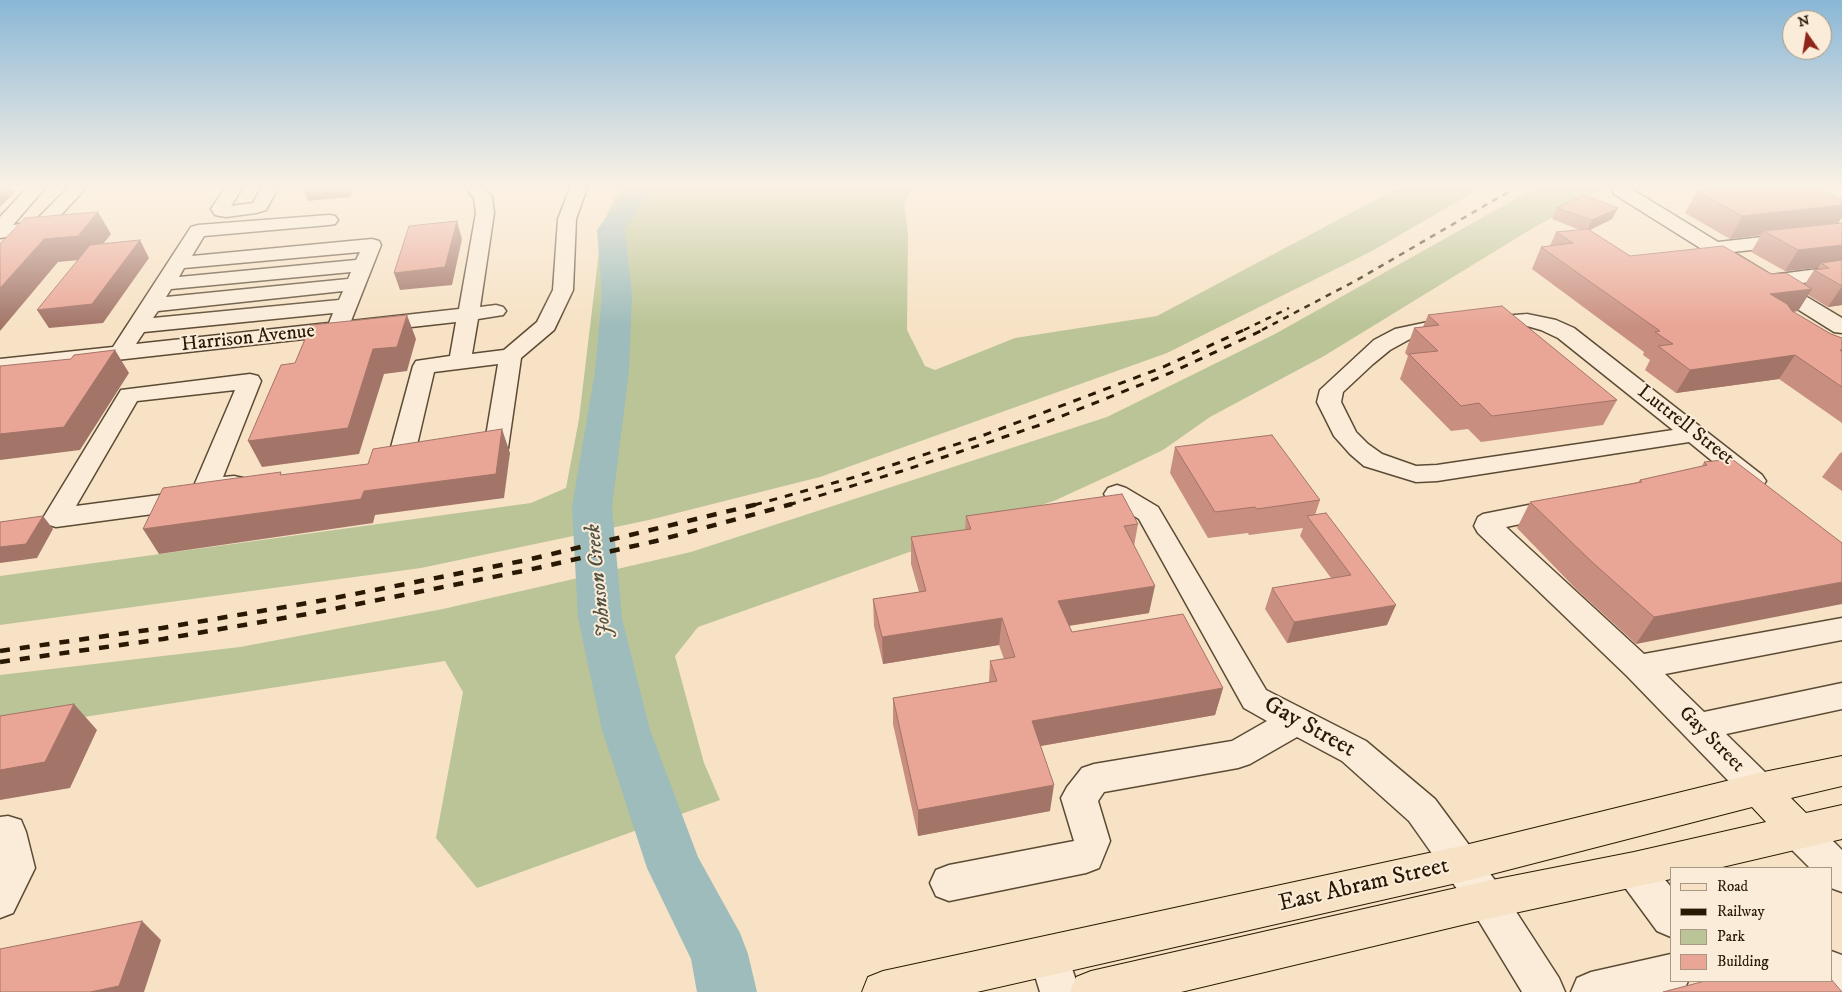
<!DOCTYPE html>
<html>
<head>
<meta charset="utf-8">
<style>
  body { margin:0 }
  #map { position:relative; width:1842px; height:992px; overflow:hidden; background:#f7e2c5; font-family:"IM FELL DW Pica",serif }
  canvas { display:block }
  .legend { position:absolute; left:1670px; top:867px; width:162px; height:115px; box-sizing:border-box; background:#faecd9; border:1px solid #a69883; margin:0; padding:6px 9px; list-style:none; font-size:15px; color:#291903 }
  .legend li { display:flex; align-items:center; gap:10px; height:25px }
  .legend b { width:25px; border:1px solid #a69883 }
  .north { position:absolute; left:1782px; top:10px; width:50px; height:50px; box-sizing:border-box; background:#faecd9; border:1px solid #a69883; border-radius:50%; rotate:347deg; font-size:14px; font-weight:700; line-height:20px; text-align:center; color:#291903 }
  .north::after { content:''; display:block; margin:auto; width:18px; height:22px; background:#8f2418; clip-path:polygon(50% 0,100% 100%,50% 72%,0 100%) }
</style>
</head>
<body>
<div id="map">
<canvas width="1842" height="992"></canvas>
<ul class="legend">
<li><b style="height:6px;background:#f7e2c5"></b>Road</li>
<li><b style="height:6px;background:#291903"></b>Railway</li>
<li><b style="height:14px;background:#bac496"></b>Park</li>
<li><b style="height:14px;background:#e9a595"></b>Building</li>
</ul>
<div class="north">N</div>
</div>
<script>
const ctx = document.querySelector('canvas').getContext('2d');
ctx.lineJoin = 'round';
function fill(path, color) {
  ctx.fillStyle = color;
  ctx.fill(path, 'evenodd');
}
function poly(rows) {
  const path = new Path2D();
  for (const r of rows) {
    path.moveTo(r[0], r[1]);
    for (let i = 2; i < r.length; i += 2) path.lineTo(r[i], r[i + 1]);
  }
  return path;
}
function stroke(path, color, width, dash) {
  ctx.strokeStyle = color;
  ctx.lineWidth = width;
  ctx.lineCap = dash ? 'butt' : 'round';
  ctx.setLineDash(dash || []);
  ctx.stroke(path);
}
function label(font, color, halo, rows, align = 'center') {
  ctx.font = font + ' "IM FELL DW Pica",serif';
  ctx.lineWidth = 4;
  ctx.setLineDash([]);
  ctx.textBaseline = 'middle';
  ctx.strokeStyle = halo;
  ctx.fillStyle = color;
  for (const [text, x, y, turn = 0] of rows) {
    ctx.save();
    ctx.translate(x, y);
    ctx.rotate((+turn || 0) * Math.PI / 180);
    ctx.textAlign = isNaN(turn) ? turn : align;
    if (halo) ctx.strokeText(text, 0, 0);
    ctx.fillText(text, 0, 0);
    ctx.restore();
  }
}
fill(poly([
  [619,188,913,188,904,202,908,234,907,330,925,366,935,370,1015,338,1157,316,1398,188,1481,188,1372,251,1167,353,820,477,649,520,421,568,0,625,0,576,531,503,566,488,579,419,602,226],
  [1535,188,1604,188,1528,231,1324,356,1210,417,1163,450,1117,472,1056,500,698,627,675,656,704,763,720,800,477,888,436,838,463,692,445,661,0,730,0,675,240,647,443,609,691,552,1107,417,1275,334]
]), '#bac496');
fill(poly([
  [627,188,652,188,625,230,632,295,629,371,612,507,622,618,650,730,698,857,740,933,748,954,757,992,697,992,691,959,647,868,602,730,578,618,572,507,595,371,602,295,597,230,627,188]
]), '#9ebcbb');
const minor = poly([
  [27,188,45,188,13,225,34,222,68,188,86,188,46,231,0,238,0,217,27,188],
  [225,188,242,188,231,206,253,203,261,188,278,188,266,210,256,213,226,217,215,215,211,209,225,188],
  [466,188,484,188,492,197,494,213,480,307,496,305,503,307,506,311,503,315,478,319,472,354,504,350,537,322,553,290,558,219,570,188,587,188,576,219,573,290,554,330,521,358,508,448,505,453,479,459,470,456,467,451,470,446,485,442,498,364,434,372,413,462,409,468,400,470,391,468,387,462,413,366,416,361,450,356,456,322,0,373,0,359,113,347,191,227,198,225,329,215,335,216,338,220,335,224,329,225,204,236,192,256,372,239,379,241,381,245,351,321,459,309,476,213,474,198,466,188],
  [360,252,356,260,179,277,184,268,360,252],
  [351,272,348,279,166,297,171,289,351,272],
  [343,291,339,300,153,318,158,311,343,291],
  [333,313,329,323,136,344,144,332,333,313],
  [1612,188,1630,188,1718,242,1842,228,1842,240,1733,252,1771,275,1842,266,1842,278,1787,285,1842,318,1842,333,1834,332,1614,194,1612,188],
  [1527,314,1556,320,1574,328,1762,475,1766,481,1762,487,1753,489,1744,487,1689,442,1437,481,1416,482,1364,466,1350,454,1334,436,1317,402,1320,390,1374,340,1395,329,1428,322,1527,314],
  [1527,326,1541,330,1558,338,1673,430,1437,465,1416,466,1382,454,1368,444,1356,432,1341,402,1343,392,1373,364,1390,350,1410,339,1428,334,1527,326],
  [250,374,258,376,261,381,223,477,234,476,243,478,247,484,243,490,206,496,200,495,203,500,199,506,190,509,56,527,46,524,43,518,121,390,250,374],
  [235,390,193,488,196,493,190,491,76,506,137,401,235,390],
  [1117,485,1126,488,1158,507,1266,690,1366,741,1435,799,1500,887,1559,978,1565,992,1522,992,1474,913,1409,821,1342,761,1297,737,1250,764,1238,768,1104,792,1098,801,1110,841,1099,868,1086,873,949,901,936,896,930,883,936,870,949,865,1074,841,1061,798,1067,787,1082,768,1094,764,1232,741,1267,721,1244,708,1139,519,1108,500,1104,494,1108,488,1117,485],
  [1559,499,1568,502,1572,508,1568,514,1506,527,1644,654,1842,618,1842,640,1665,674,1704,712,1842,683,1842,709,1726,734,1771,778,1776,789,1771,800,1759,804,1747,800,1627,676,1478,533,1474,526,1478,517,1483,514,1559,499],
  [8,816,21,820,26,832,35,868,13,913,0,918,0,817,8,816],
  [1799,816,1812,820,1842,850,1842,892,1831,888,1831,868,1810,868,1786,844,1781,832,1786,820,1799,816],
  [1634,853,1647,858,1671,887,1671,937,1657,931,1621,882,1615,870,1621,858,1634,853],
  [1049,936,1063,942,1080,992,1040,992,1029,956,1035,942,1049,936],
  [1831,951,1842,955,1842,992,1822,992,1815,981,1831,981,1831,951],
  [1671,954,1671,981,1688,981,1685,988,1676,992,1571,992,1577,978,1591,972,1671,954]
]);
const major = poly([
  [1842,756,1842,786,1791,798,1806,813,1842,805,1842,839,1718,868,1671,868,1671,879,1487,919,1181,992,1070,992,1076,977,1091,971,1487,881,1634,852,1766,822,1752,807,1461,882,977,992,862,992,868,977,883,971,1461,846,1759,773,1842,756]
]);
stroke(minor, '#5c4b34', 3);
stroke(major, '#291903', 2);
fill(minor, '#faecd9');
fill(major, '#f7e2c5');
stroke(poly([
  [1244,330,1289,308],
  [1262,330,1357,280,1515,188]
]), '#291903', 2.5, [6, 6]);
stroke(poly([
  [754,505,855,477,979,437,1161,368,1246,329],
  [788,505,902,471,1037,426,1170,373,1265,329]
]), '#291903', 3, [8, 8]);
stroke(poly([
  [0,651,162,628,314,602,527,560,758,504],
  [0,662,163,639,313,613,528,570,656,541,792,504]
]), '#291903', 4.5, [10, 10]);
fill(poly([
  [1697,191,1842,200,1842,217,1838,223,1842,223,1842,305,1828,307,1808,295,1798,311,1793,312,1831,334,1842,338,1842,423,1779,379,1676,393,1645,370,1650,360,1643,355,1644,352,1532,269,1541,247,1550,246,1556,232,1580,230,1552,219,1557,208,1612,219,1590,230,1630,256,1771,274,1805,284,1814,270,1817,270,1818,268,1785,271,1751,252,1761,235,1730,239,1685,213],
  [1428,315,1617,400,1603,425,1481,442,1468,429,1451,431,1400,379,1408,356,1405,353,1414,328,1423,327],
  [1175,447,1320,500,1315,515,1387,625,1287,643,1265,609,1272,588,1331,578,1300,536,1303,528,1249,535,1248,533,1208,538,1170,473],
  [1842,452,1842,491,1822,477,1840,453],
  [1704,462,1842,543,1636,644,1576,589,1517,528,1530,502,1638,482,1640,480,1702,466],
  [966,516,1138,524,1134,546,1149,613,1069,626,1072,632,1223,688,1215,715,1041,746,1050,811,918,836,893,724,893,698,989,682,990,661,1004,659,999,645,883,664,874,626,873,599,919,592,911,564,911,537,965,530]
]), '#c88e80');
fill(poly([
  [0,188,13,188,15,192,0,207],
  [302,188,354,188,350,197,308,201],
  [1842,205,1842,217,1836,227,1764,231,1761,235,1730,239,1742,216],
  [1618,208,1612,219,1586,232,1592,220],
  [98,212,111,234,91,259,58,262,0,331,0,288,44,239],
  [457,221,462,239,452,285,400,290,394,273],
  [140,240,149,258,103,323,49,328,37,310],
  [1842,245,1842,265,1821,263,1818,268,1785,271,1798,250],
  [1842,286,1842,305,1828,307],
  [1812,289,1798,311,1756,316,1770,294],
  [407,315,416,339,407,371,384,374,359,454,262,467,248,441,373,349],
  [115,350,129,373,80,450,0,460,0,434],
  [1795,355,1779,379,1676,393,1690,370],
  [502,429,510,453,504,498,375,515,373,523,159,554,143,529,364,491],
  [43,516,53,529,37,558,0,563,0,547],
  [1842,582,1842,604,1636,644,1654,617],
  [1155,586,1149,613,1054,628,1058,601],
  [1396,605,1387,625,1287,643,1294,622],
  [1002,618,999,645,883,664,882,637],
  [1223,688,1215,715,1029,748,1032,721],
  [74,704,97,730,70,788,0,800,0,770],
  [1054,785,1050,811,918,836,918,810],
  [142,921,161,940,144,992,90,992]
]), '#a37468');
const building = poly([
  [1720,188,1818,188,1842,200,1842,205,1742,216,1697,191,1720,188],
  [1584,195,1618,208,1592,220,1557,208,1584,195],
  [98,212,78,236,44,239,0,288,0,244,25,218,98,212],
  [457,221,445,267,394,273,409,226,457,221],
  [1842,223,1842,245,1798,250,1764,231,1842,223],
  [1588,229,1630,256,1723,246,1771,274,1786,273,1812,289,1770,294,1787,304,1792,311,1831,334,1842,338,1842,350,1840,350,1842,352,1842,387,1795,355,1690,370,1658,346,1673,344,1655,332,1660,331,1541,247,1573,243,1556,232,1588,229],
  [140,240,92,304,37,310,90,245,140,240],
  [1842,260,1842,286,1814,270,1829,268,1821,263,1842,260],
  [1502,306,1617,400,1492,416,1479,403,1461,406,1409,354,1438,351,1414,328,1439,325,1428,315,1502,306],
  [407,315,397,347,373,349,348,428,248,441,281,365,295,363,311,325,407,315],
  [115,350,64,427,0,434,0,366,71,359,74,355,115,350],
  [502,429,496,474,364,491,361,499,143,529,163,488,281,472,280,475,368,464,373,449,502,429],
  [1272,435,1320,500,1257,509,1255,507,1215,512,1175,447,1272,435],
  [1732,459,1842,543,1842,582,1654,617,1592,562,1530,502,1642,482,1640,480,1707,465,1704,462,1732,459],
  [1122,494,1138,524,1124,526,1155,586,1058,601,1072,632,1183,614,1223,688,1032,721,1054,785,918,810,893,698,997,681,990,661,1015,657,1002,618,882,637,873,599,926,591,911,537,971,529,966,516,1122,494],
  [1326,513,1396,605,1294,622,1272,588,1351,575,1307,516,1326,513],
  [43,516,26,544,0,547,0,522,43,516],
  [74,704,45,762,0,770,0,716,74,704],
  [142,921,119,986,90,992,0,992,0,949,142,921],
  [1831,979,1842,992,1663,992,1705,981,1831,981,1831,979]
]);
fill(building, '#e9a595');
stroke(building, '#a37468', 1);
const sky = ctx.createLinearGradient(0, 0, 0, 327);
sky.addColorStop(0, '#8ab7d6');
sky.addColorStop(0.57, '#fbf2e5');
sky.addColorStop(1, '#fbf2e500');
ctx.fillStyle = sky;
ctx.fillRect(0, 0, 1842, 327);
label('20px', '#291903', '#faecd9', [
  ["Harrison Avenue",248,339,-6],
  ["Luttrell Street",1685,426,38],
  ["Gay Street",1711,740,45]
]);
label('italic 21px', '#525243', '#faecd9', [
  ["Johnson Creek",600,581,-96]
]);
label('24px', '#291903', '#faecd9', [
  ["Gay Street",1309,728,29],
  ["East Abram Street",1364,886,-13]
]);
</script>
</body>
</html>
